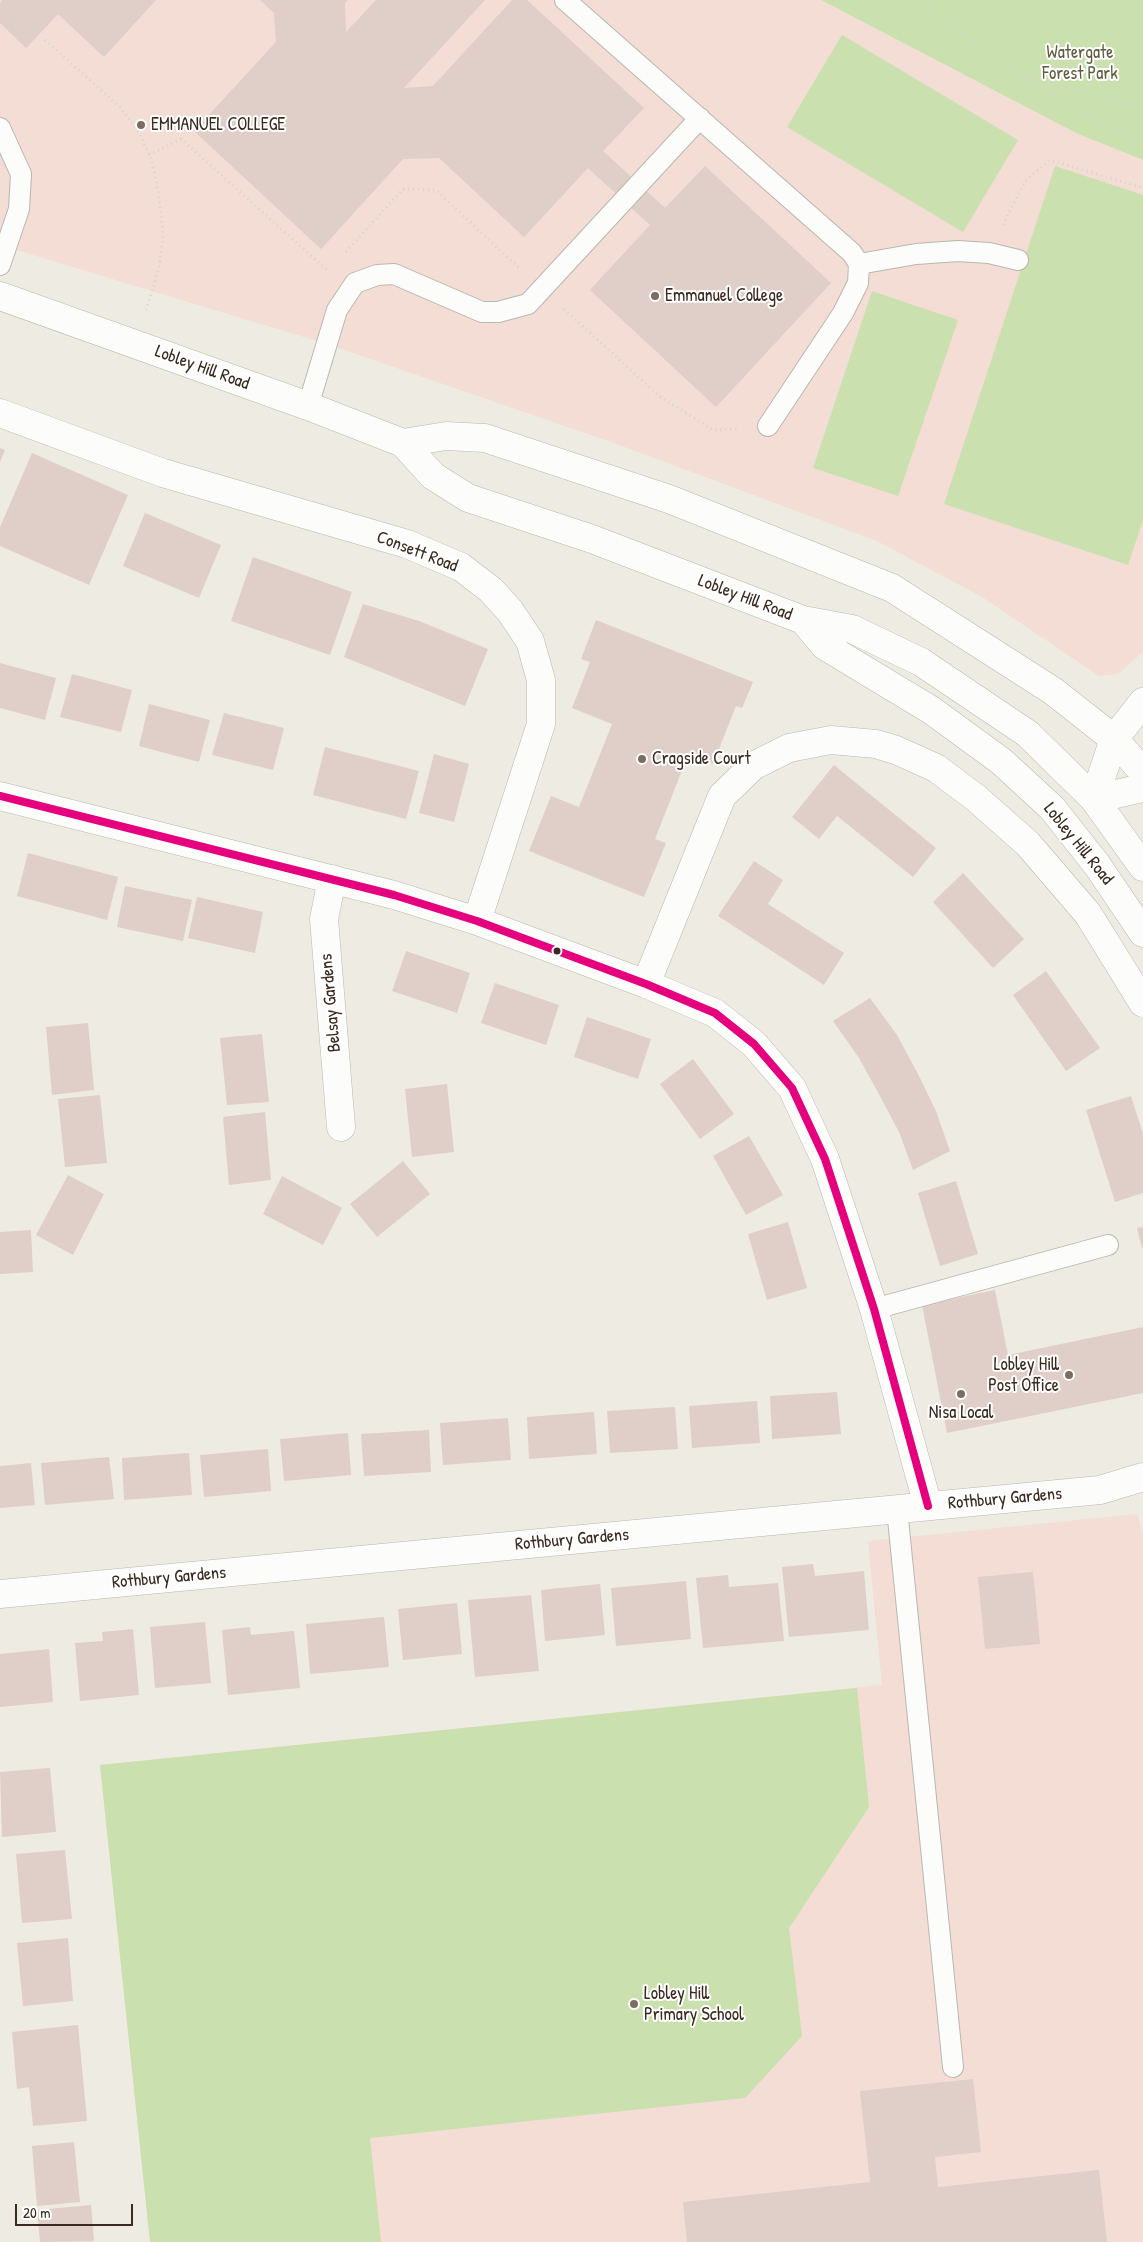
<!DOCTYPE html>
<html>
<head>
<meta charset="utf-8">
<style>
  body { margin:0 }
  #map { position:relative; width:1143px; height:2242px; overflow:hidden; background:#eeece2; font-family:"Patrick Hand",sans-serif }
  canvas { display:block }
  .scale { position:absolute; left:15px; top:2204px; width:118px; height:22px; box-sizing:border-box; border:2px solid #3b2a1e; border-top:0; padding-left:6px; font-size:15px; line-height:18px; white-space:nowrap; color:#3b2a1e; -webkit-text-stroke:4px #fff; paint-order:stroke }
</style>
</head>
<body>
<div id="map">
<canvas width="1143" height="2242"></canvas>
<div class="scale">20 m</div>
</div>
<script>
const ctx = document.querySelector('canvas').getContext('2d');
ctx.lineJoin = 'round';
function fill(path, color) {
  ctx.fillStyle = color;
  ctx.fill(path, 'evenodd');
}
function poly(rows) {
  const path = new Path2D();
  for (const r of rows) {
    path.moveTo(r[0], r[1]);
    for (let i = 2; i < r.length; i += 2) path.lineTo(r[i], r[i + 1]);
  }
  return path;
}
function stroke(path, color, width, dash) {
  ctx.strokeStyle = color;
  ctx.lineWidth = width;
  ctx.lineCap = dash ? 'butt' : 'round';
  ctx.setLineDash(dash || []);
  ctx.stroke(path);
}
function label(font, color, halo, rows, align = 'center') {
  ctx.font = font + ' "Patrick Hand",sans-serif';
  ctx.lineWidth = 4;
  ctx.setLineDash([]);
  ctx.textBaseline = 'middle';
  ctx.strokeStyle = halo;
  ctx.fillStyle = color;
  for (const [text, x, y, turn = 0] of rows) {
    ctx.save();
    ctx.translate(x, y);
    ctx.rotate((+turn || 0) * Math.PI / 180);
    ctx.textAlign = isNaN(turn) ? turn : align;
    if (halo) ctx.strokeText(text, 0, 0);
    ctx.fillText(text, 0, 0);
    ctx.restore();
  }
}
fill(poly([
  [0,0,821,0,1076,133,1143,160,1143,652,1118,674,1099,676,982,597,877,541,611,442,327,344,0,245],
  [1137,1514,1143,1535,1143,2242,150,2242,100,1765,882,1685,868,1541]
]), '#f3ddd4');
fill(poly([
  [821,0,1143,0,1143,160,1076,133],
  [842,35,1018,140,963,232,787,127],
  [1055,166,1143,195,1143,520,1128,565,944,504],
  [872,291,958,320,898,496,813,468],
  [857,1688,869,1807,789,1928,802,2036,745,2098,370,2138,381,2242,150,2242,100,1765]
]), '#cae0ae');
fill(poly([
  [2,0,156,0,104,57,58,14,26,48,0,23,0,3],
  [260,0,348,0,345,3,346,32,376,0,485,0,404,88,433,86,512,0,527,0,644,108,603,151,665,208,705,166,831,283,716,407,590,290,650,225,588,168,524,237,439,158,403,159,321,249,194,131,276,42,274,13],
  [0,448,5,450,0,462],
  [32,453,128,495,89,585,0,546,0,527],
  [145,513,221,545,199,598,123,566],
  [253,557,352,592,330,655,231,621],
  [363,604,419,621,488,649,465,706,344,657],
  [596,620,753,682,742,708,736,706,713,764,688,755,655,839,666,843,644,897,529,851,551,796,579,807,612,724,572,708,590,662,581,659],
  [0,663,56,678,45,720,0,708],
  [72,674,132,690,121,732,60,717],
  [149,704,210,720,199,762,139,746],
  [224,713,284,728,273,770,212,755],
  [325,747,419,771,406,819,313,795],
  [434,754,469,764,454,822,419,813],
  [834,765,936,848,913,877,837,816,819,839,792,817],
  [28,853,118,877,107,920,17,896],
  [754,861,783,880,768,904,844,953,824,985,718,916],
  [963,873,1024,939,993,968,933,902],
  [125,886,192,900,183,941,117,927],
  [197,897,263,912,255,953,188,938],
  [406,951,470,973,457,1013,392,991],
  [1046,971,1100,1048,1066,1071,1013,995],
  [495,983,559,1005,546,1045,481,1023],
  [870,998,897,1035,918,1074,936,1111,950,1151,913,1170,899,1132,880,1096,859,1058,833,1021],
  [587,1017,651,1039,638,1079,574,1057],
  [88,1023,94,1090,52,1095,46,1027],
  [262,1034,269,1102,227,1105,220,1038],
  [693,1059,734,1114,700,1139,660,1084],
  [447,1084,454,1152,412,1157,405,1089],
  [100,1095,107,1163,65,1167,58,1099],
  [1131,1096,1143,1134,1143,1193,1115,1202,1086,1110],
  [265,1112,271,1180,229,1185,223,1117],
  [749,1136,783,1195,746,1215,713,1156],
  [403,1161,430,1194,377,1237,350,1204],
  [68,1175,104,1194,73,1255,36,1235],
  [282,1176,342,1208,323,1245,263,1214],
  [956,1181,978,1254,940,1266,918,1193],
  [788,1222,807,1288,767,1300,748,1234],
  [1143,1227,1143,1248,1142,1248,1137,1228],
  [31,1230,33,1272,0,1274,0,1232],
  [995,1290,1008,1355,1143,1327,1143,1393,947,1433,922,1305],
  [837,1392,841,1434,772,1439,770,1396],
  [757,1401,760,1443,692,1448,689,1406],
  [675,1407,678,1449,610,1453,607,1411],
  [594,1412,597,1454,529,1459,527,1417],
  [508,1418,511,1460,443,1465,440,1423],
  [429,1430,431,1472,364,1476,361,1434],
  [348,1433,351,1475,284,1481,280,1439],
  [268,1449,271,1491,204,1497,200,1455],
  [189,1453,192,1495,124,1500,122,1458],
  [109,1457,114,1499,45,1505,41,1463],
  [31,1463,35,1505,0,1508,0,1466],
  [813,1564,815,1576,864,1571,869,1630,789,1637,782,1567],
  [1033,1572,1040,1644,985,1649,978,1577],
  [728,1575,729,1587,778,1583,784,1641,703,1648,696,1578],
  [686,1581,691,1639,616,1646,611,1588],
  [600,1584,605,1635,545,1641,541,1590],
  [531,1595,539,1671,475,1677,468,1600],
  [457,1603,462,1654,403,1660,398,1609],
  [384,1617,389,1667,310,1674,306,1624],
  [205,1622,211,1683,155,1688,150,1627],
  [250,1627,251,1635,294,1631,300,1688,228,1695,222,1630],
  [133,1629,139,1695,80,1701,75,1643,103,1641,102,1632],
  [49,1649,53,1702,0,1707,0,1654],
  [50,1768,56,1832,2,1837,0,1772],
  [65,1850,72,1919,22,1923,16,1854],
  [68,1938,73,2001,23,2006,17,1943],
  [78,2025,87,2121,33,2126,29,2087,17,2089,12,2032],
  [973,2079,981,2152,935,2157,938,2187,1099,2170,1107,2242,687,2242,683,2202,870,2182,860,2091],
  [74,2142,80,2202,37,2206,32,2146],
  [91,2205,94,2241,40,2242,37,2210]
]), '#e0cec9');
const lane = poly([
  [565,0,852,253,859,264,858,283,843,313,768,426],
  [0,128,21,174,19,209,0,265],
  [859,264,916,254,958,251,989,253,1018,260],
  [308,406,337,310,355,283,377,275,394,274,482,312,498,312,528,304,700,118],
  [874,1309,1108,1245],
  [897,1509,953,2067]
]);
const street = poly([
  [0,413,163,473,407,544,461,567,491,590,510,611,530,641,541,680,541,724,477,921],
  [0,796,394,895,477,921,646,984,715,1013,754,1044,792,1088,825,1159,874,1309,928,1506],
  [332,879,324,919,341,1127],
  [646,984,722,796,753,766,789,748,831,740,876,744,896,750,936,768,976,798,1028,844,1088,914,1143,1003],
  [0,1594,1100,1490,1143,1477]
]);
const secondary = poly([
  [1114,739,1143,702]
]);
const highway = poly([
  [0,296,308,406,403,443,433,476,468,498,592,539,803,620,825,646,931,710,1001,761,1052,808,1097,865,1143,933],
  [403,443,446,436,485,438,669,499,892,588,1053,691,1114,739,1143,772],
  [803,620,852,629,921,662,1028,734,1094,799,1143,788],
  [1114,739,1094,799,1143,867]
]);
stroke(lane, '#bab7af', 22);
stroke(street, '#bab7af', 29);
stroke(secondary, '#bab7af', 29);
stroke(highway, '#bab7af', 29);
stroke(poly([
  [916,0,1019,74,1105,124,1143,142],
  [45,40,120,107,139,132,152,161,159,196,163,235,159,268,146,310],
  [1024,75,1143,108],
  [149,155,181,139,327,270],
  [1003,225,1025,181,1050,160,1143,188],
  [346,252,403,189,436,190,519,268],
  [564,309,659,396,713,430,739,429]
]), '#d6d4d1', 3, [1, 4]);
stroke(lane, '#fcfcfb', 20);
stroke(street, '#fcfcfb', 28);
stroke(secondary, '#fcfcfb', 28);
stroke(highway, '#fcfcfb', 28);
stroke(poly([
  [0,796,394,895,477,921,646,984,715,1013,754,1044,792,1088,825,1159,874,1309,928,1506]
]), '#e5007d', 8);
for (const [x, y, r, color] of [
  [141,125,5,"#7a6e63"],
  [655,296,5,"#7a6e63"],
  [642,759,5,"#7a6e63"],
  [557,951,4.5,"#3b2a1e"],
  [1069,1375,5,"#7a6e63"],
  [961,1394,5,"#7a6e63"],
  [634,2004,5,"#7a6e63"]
]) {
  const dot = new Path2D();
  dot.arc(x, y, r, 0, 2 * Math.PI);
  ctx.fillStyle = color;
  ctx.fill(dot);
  stroke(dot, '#fff', 2);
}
label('18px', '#5d5e3c', '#fff', [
  ["Watergate",1080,53],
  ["Forest Park",1080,74]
]);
label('18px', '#3b2a1e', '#fff', [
  ["EMMANUEL COLLEGE",151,125],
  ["Emmanuel College",665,296],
  ["Cragside Court",652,759],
  ["Lobley Hill",1059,1365,"right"],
  ["Post Office",1059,1386,"right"],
  ["Nisa Local",961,1413,"center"],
  ["Lobley Hill",644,1994],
  ["Primary School",644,2015]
], 'left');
label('18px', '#3b2a1e', '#fff', [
  ["Lobley Hill Road",202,368,20],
  ["Consett Road",417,552,21],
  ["Lobley Hill Road",745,598,21],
  ["Lobley Hill Road",1078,844,51],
  ["Belsay Gardens",331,1003,-95],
  ["Rothbury Gardens",1005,1499,-5],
  ["Rothbury Gardens",572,1540,-5],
  ["Rothbury Gardens",169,1578,-5]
]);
</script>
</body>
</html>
